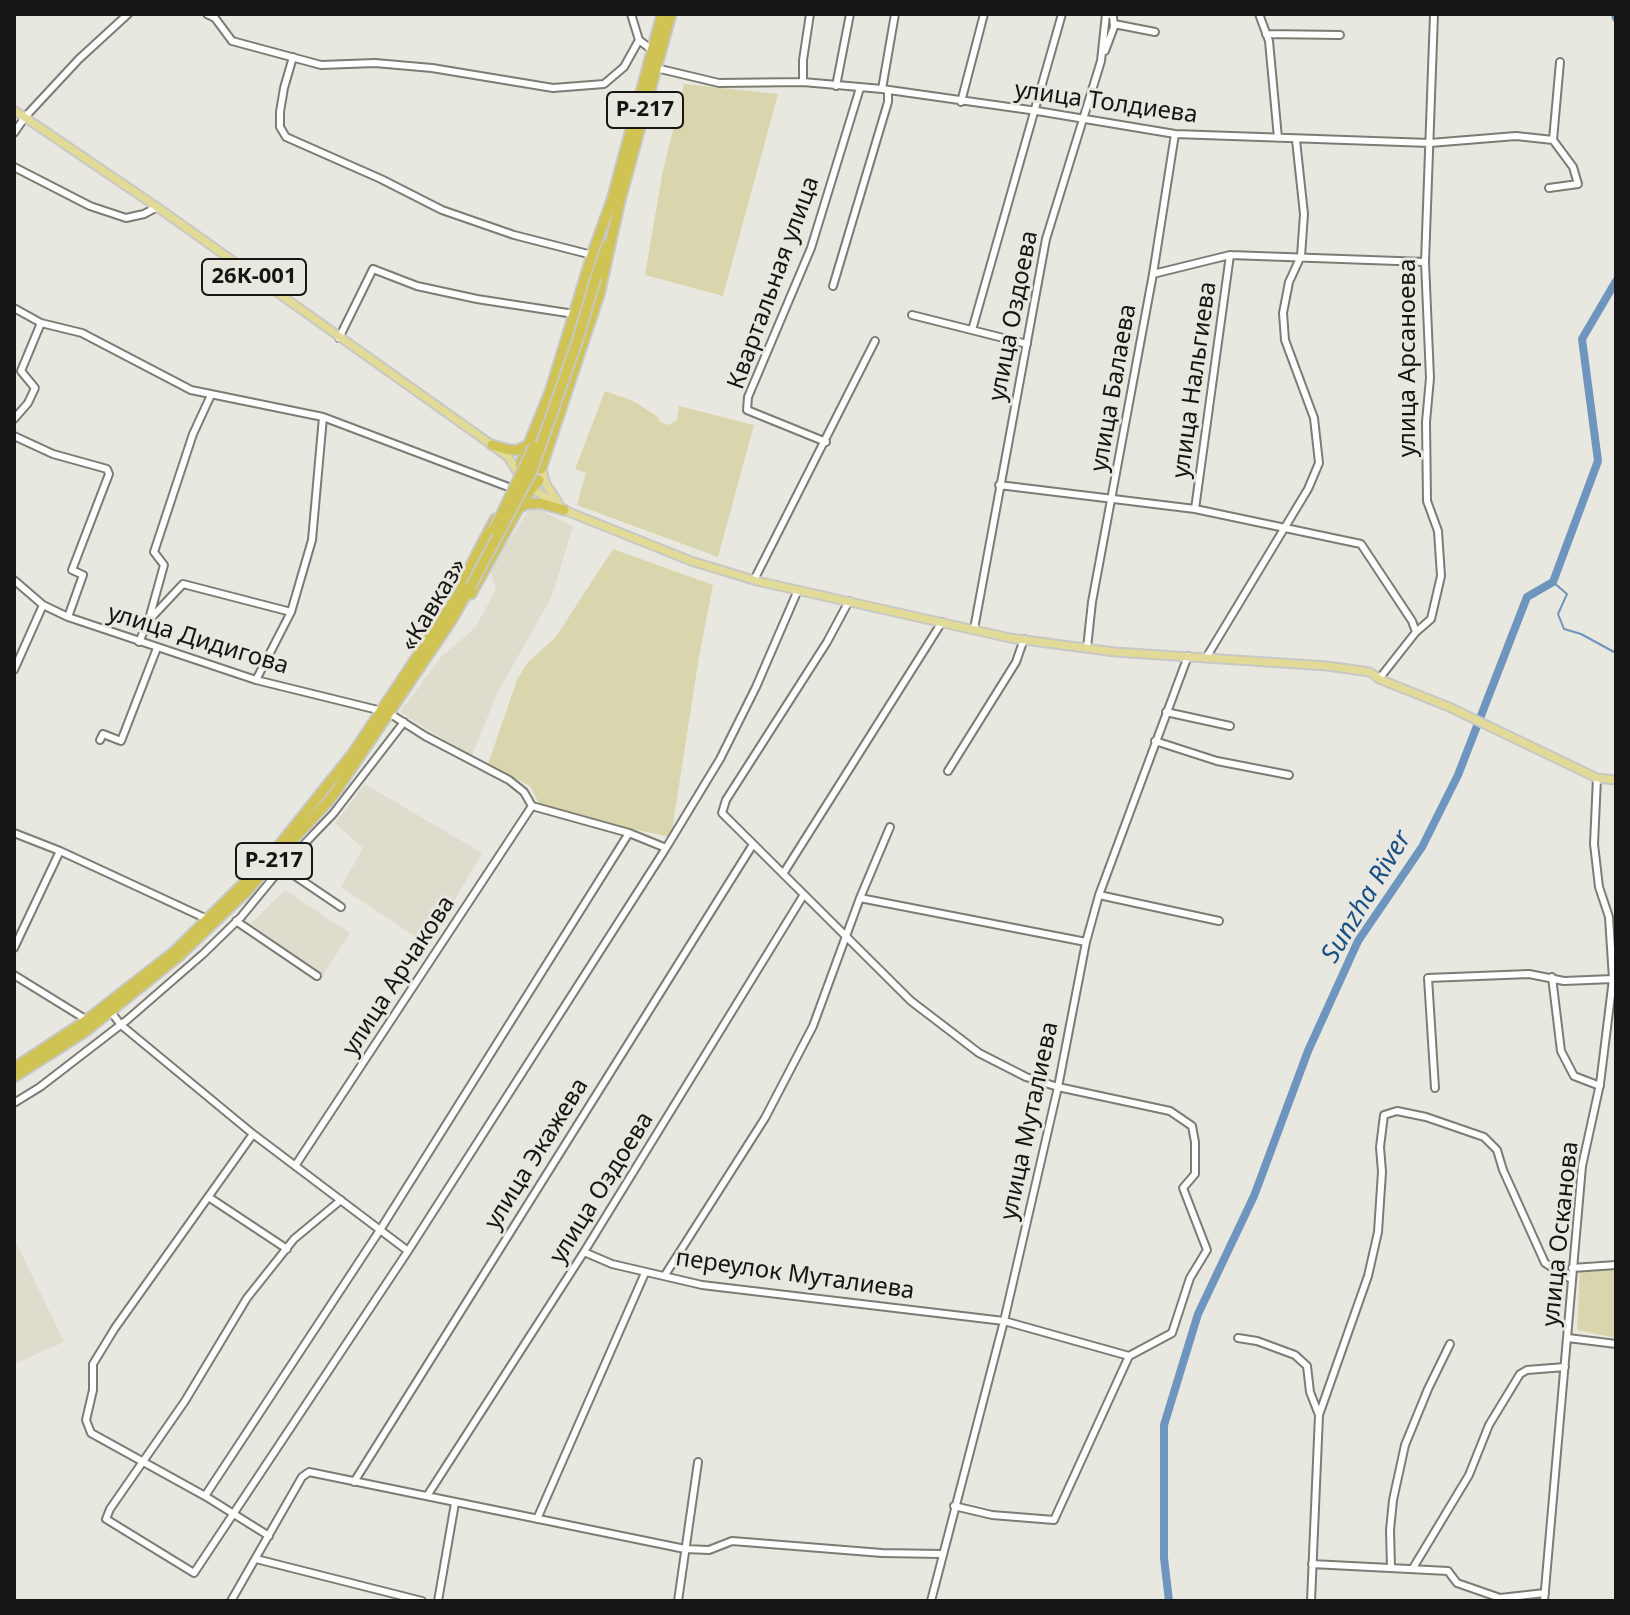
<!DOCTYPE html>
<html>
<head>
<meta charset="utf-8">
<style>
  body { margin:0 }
  #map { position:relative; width:1630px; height:1615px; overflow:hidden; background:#e8e8e0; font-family:"Noto Sans",sans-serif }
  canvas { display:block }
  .frame { position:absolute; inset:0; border:16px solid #161513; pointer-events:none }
</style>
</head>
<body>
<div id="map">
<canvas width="1630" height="1615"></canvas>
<div class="frame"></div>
</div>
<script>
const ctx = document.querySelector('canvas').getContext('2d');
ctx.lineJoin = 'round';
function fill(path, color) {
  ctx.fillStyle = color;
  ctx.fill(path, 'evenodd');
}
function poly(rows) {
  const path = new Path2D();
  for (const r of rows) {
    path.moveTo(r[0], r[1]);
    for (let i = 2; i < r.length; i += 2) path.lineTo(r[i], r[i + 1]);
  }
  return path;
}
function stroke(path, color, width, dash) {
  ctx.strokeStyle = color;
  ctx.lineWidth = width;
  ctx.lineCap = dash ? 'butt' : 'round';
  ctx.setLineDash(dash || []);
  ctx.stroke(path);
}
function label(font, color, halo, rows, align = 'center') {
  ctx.font = font + ' "Noto Sans",sans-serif';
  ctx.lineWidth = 6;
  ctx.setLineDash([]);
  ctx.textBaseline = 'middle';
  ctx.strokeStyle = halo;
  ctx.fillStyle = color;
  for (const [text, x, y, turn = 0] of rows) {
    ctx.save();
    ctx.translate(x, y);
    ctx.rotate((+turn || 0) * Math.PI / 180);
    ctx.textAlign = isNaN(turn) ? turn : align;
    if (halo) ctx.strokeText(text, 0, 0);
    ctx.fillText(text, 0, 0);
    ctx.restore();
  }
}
fill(poly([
  [537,508,573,526,552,596,498,692,471,757,400,712,441,657,475,628,496,590,490,570,528,511],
  [365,784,482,853,428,945,341,887,363,848,335,823],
  [285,890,350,933,323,975,251,924],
  [14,1238,64,1342,14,1364]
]), '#dddccd');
fill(poly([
  [684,84,778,94,723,296,645,275,662,175],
  [605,391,633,401,657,416,660,422,669,425,677,420,679,406,754,425,718,557,577,505,586,473,575,469],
  [613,549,713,585,699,657,671,837,543,811,530,786,488,764,517,680,528,662,555,638],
  [1616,1267,1616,1338,1577,1330,1580,1270]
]), '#d9d6ae');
stroke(poly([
  [1553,582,1567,594,1558,614,1564,629,1581,634,1616,653]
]), '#6e95bd', 2);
stroke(poly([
  [1615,14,1616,18],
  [1169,1601,1164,1558,1164,1425,1198,1314,1254,1196,1308,1051,1358,941,1422,847,1458,775,1527,597,1553,582,1598,461,1582,339,1616,281]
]), '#6e95bd', 8);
const minor = poly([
  [207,14,215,18,232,41,321,65,375,63,432,68,553,88,604,84,624,67,639,40],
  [631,14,639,40,652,50],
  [1259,14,1269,41,1278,138],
  [1114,24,1155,32],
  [1266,34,1340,35],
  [1105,51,1114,27,1113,16,1108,14],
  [293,57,284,88,280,112,280,127,286,137,381,179,442,210,514,235,592,255],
  [656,68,719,83,803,82,882,89,1037,111,1175,134,1430,143,1516,136,1553,140],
  [803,82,803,60,810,14],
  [836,86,850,14],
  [882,89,895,14],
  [961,102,984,14],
  [14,133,25,117,79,59,128,14],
  [14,167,90,206,126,218,144,214,157,207],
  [1549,188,1578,184,1573,167,1553,140,1560,62],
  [1153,274,1230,255,1425,262],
  [833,286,888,102,888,90],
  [14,308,41,323,82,333,191,390,323,417,511,488],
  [912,315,1027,344],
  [972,330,1062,14],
  [339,338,373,269,417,286,477,299,574,314],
  [14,419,28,403,35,388,21,371,41,323],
  [14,436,53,454,107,469,109,474,72,570,83,575,68,617],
  [826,442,747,410,748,397,811,248,860,88],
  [999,485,1195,509,1361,544,1412,621,1416,632],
  [1195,509,1230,255],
  [14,580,43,605,68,617,256,680,382,711],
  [754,580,875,341],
  [849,601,827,642,726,800,722,813,911,1001,979,1053,1026,1077,1058,1087,1170,1111,1192,1126,1195,1142,1195,1174,1183,1188,1207,1250,1190,1278,1172,1333,1129,1356],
  [152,617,183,584,291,612],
  [974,629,1046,239,1101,61,1106,14],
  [139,642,149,619,164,565,154,552,193,434,211,395],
  [1087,648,1092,602,1153,274,1175,134],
  [1206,658,1308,489,1319,463,1314,418,1285,340,1283,313,1289,282,1301,256,1304,214,1296,140],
  [14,670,43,605],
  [1379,679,1416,632,1431,619,1441,576,1438,531,1427,501,1426,422,1430,378,1425,262,1434,14],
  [256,680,291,612,312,540,323,417],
  [1166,712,1230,726],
  [389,713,425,736,509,780,524,792,532,806,629,833,666,848],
  [100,740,103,734,121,741,157,648],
  [1155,741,1217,761,1289,775],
  [948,771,1016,662,1024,639],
  [14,833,60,851,207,919],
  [282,867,341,907],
  [783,874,942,622],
  [1099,895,1219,921],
  [860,898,890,827],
  [236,921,317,976],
  [14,948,60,851],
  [14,975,82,1017,84,1022],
  [1552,977,1561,1051,1574,1076,1600,1086],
  [111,1012,121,1025,253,1134,408,1251],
  [1435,1088,1428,978,1529,974,1564,981,1613,979],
  [14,1103,40,1087,127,1020,203,954,241,917,282,867,333,814,404,722],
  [253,1134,115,1328,93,1364,93,1390,86,1420,91,1433,205,1496,269,1536],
  [295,1166,532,806],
  [210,1198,287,1249],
  [341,1200,294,1239,247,1298,185,1401,110,1509,106,1519,194,1573,408,1251,666,848,720,759,756,687,798,590],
  [584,1252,612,1264,702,1285,1004,1321,1129,1356,1054,1520,992,1515,954,1506],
  [1572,1268,1616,1265],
  [665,1275,765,1118,813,1026,860,898,1086,942],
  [1238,1338,1257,1341,1295,1355,1307,1366,1310,1392,1319,1415],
  [1568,1338,1616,1344],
  [354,1482,752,846],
  [205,1496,380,1230,629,833],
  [427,1496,584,1252,803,896],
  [537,1519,645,1273],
  [256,1559,422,1601],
  [1312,1564,1448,1571,1457,1583,1500,1598,1545,1593],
  [1391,1567,1390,1530,1393,1500,1405,1445,1428,1389,1450,1344],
  [1413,1568,1469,1475,1489,1425,1520,1374,1527,1370,1565,1367],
  [231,1601,302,1477,309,1472,685,1549,709,1550,732,1541,882,1553,942,1554],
  [438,1601,455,1503],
  [678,1601,698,1462],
  [931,1601,1004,1321,1058,1087,1086,942,1099,895,1188,656],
  [1311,1601,1319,1415,1368,1276,1378,1232,1382,1172,1380,1147,1384,1115,1397,1111,1426,1117,1484,1137,1497,1150,1503,1170,1545,1263,1571,1279],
  [1544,1601,1582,1166,1600,1084,1613,979,1609,917,1599,887,1594,844,1597,778]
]);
const major = poly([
  [14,110,157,207,492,445,508,457,518,473],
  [541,467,546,484,558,502],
  [529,486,564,510,691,561,757,581,1010,638,1115,652,1327,666,1370,672,1379,679,1449,707,1597,778,1616,780]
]);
const highway = poly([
  [613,196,662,14],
  [618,208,671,14],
  [596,277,607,245],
  [492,445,509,450,518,450,528,445],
  [520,465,550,392,592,255,614,194],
  [541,469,599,295,619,205],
  [519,508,526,504,540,503,564,510],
  [461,584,495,519],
  [471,594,523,500,539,480],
  [14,1068,84,1022,175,951,241,886,277,848,353,753,466,583],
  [14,1077,86,1031,179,956,246,892,332,797,451,621,471,586]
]);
stroke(minor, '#7c7c75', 10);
stroke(major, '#c7c7c6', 11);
stroke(highway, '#c7c7c6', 13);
stroke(minor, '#fff', 6);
stroke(major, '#e2db98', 7);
stroke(highway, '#cec353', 9);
const highwayBridge = poly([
  [494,530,534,446],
  [471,586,532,471,578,339,596,277]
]);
stroke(highwayBridge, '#c7c7c6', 13, []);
stroke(highwayBridge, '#cec353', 9);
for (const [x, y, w] of [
  [645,110,76],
  [254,277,104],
  [274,861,76]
]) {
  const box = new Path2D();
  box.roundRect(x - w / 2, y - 18, w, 36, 6);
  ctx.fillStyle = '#e8e8e0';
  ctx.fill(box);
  stroke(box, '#161513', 2);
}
label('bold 22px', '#161513', null, [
  ["Р-217",645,110],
  ["26К-001",254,277],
  ["Р-217",274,861]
]);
label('24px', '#161513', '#e8e8e0', [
  ["улица Толдиева",1106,103,8],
  ["Квартальная улица",774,283,-70],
  ["улица Оздоева",1014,316,-79],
  ["улица Арсаноева",1408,358,-90],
  ["улица Нальгиева",1195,380,-82],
  ["улица Балаева",1114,388,-80],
  ["«Кавказ»",434,605,-59],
  ["улица Дидигова",198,640,17],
  ["улица Арчакова",399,976,-57],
  ["улица Муталиева",1030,1121,-78],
  ["улица Экажева",537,1154,-58],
  ["улица Оздоева",602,1188,-58],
  ["улица Осканова",1561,1234,-84],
  ["переулок Муталиева",795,1275,8]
]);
label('italic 26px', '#175185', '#e8e8e0', [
  ["Sunzha River",1367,897,-59]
]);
</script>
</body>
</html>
